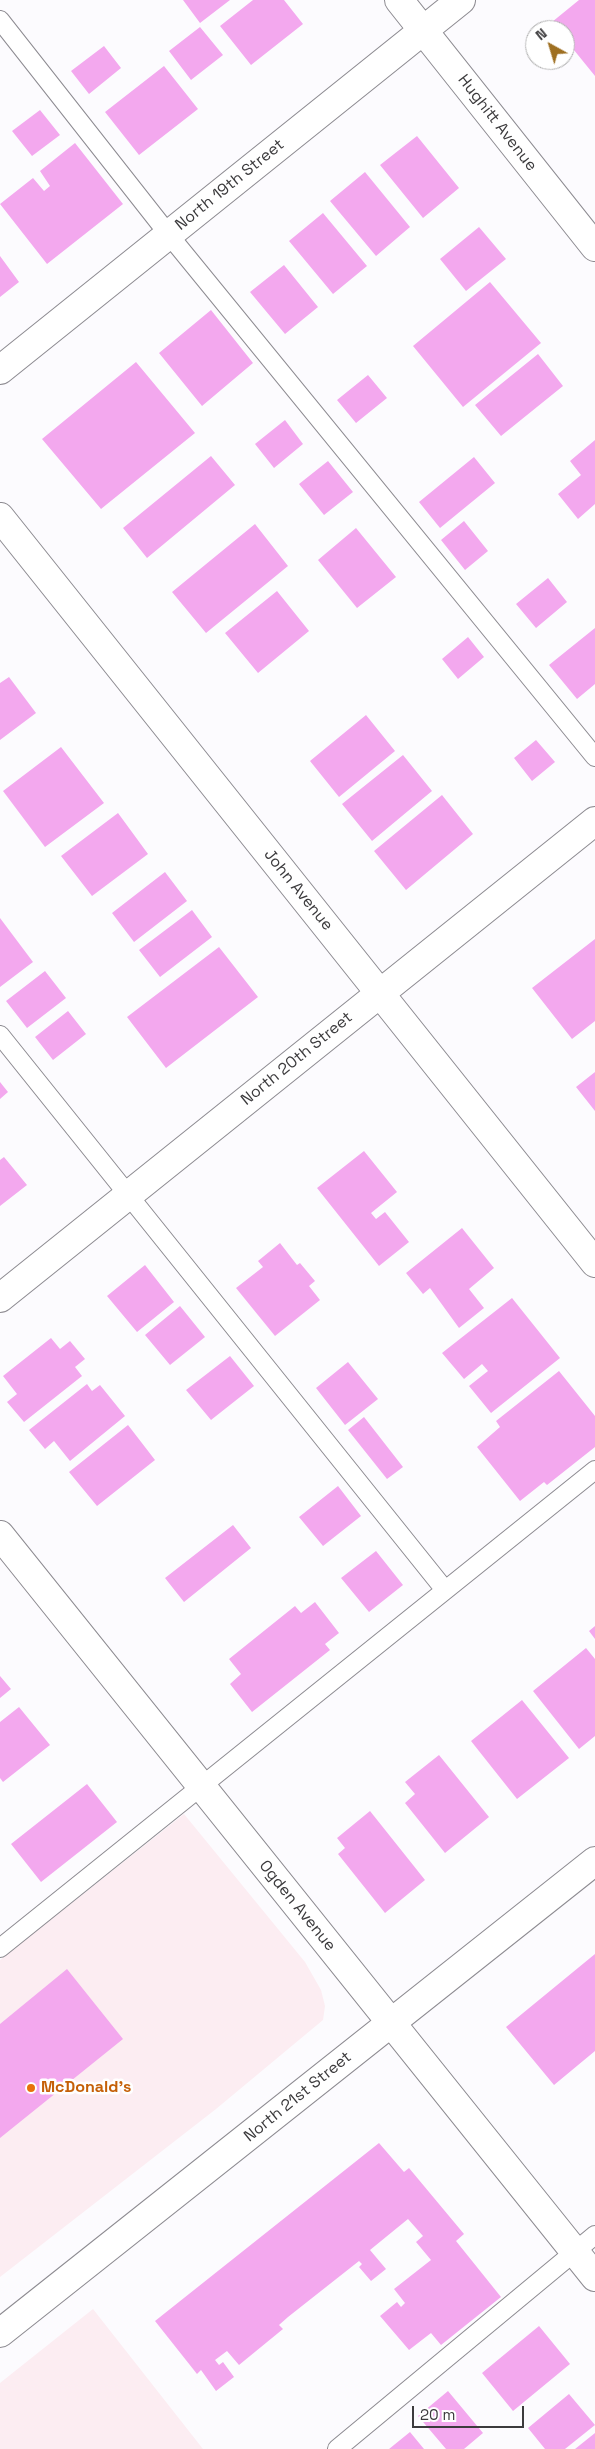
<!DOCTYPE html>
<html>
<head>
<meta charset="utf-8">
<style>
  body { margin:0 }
  #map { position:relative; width:595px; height:2449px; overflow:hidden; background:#fcfbfe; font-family:"Space Grotesk",sans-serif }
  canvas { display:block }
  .north { position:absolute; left:525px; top:20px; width:50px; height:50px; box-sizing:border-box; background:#fff; border:1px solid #b1b1b1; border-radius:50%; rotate:321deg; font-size:14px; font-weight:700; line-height:20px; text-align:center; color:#3c3b3d }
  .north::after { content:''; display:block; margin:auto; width:18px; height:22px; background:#9e6f21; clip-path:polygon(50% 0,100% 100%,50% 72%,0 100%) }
  .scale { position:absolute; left:412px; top:2406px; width:112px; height:22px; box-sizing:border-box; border:2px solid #3c3b3d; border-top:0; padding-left:6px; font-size:15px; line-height:18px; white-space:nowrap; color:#3c3b3d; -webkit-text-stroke:4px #fff; paint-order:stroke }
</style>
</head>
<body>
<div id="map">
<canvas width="595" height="2449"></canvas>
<div class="north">N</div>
<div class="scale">20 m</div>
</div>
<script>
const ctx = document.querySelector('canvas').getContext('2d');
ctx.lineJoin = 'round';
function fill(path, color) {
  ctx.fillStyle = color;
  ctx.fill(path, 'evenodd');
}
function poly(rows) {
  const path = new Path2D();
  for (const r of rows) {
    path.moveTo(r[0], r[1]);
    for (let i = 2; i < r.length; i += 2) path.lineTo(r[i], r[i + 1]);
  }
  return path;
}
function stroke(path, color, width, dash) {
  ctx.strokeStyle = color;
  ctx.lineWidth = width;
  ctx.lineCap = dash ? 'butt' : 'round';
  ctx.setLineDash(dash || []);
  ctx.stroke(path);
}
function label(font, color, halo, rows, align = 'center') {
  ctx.font = font + ' "Space Grotesk",sans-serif';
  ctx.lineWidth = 5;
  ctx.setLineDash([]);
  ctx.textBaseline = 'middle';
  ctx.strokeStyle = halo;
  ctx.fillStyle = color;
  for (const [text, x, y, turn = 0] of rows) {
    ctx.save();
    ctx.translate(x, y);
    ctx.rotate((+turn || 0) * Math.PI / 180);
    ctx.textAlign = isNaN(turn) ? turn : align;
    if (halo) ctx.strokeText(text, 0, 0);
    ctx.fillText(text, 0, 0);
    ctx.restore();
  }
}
fill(poly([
  [184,1814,305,1962,321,1990,325,2006,323,2020,216,2109,0,2277,0,1960],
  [93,2309,203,2449,0,2449,0,2383]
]), '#fcedf2');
fill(poly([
  [183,0,230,0,200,23],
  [253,0,284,0,303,24,251,65,220,26],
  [579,0,595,0,595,76,565,39,565,30,558,30,552,22],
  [200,27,223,55,191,80,169,51],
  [104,46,121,68,89,94,71,71],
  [164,66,198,109,139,155,105,112],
  [40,110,60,135,32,156,12,131],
  [417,136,459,188,423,218,380,165],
  [75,143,123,204,47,264,0,204,33,178,44,191,50,186,40,171],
  [365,172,410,227,376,256,330,201],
  [323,213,367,266,333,294,289,241],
  [479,227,506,259,466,291,440,259],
  [0,256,19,282,0,297],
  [284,265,318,307,285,334,250,292],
  [490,282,541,343,463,407,413,346],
  [211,310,253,363,202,406,159,353],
  [538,354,563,386,501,436,475,405],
  [136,362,195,433,101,509,42,439],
  [368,375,387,398,356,423,337,400],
  [285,420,303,444,274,468,255,444],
  [595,440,595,504,578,519,558,494,581,475,570,461],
  [211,456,235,485,147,558,123,528],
  [474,457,495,483,440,528,419,502],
  [328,461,353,492,324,515,299,484],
  [464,521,488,551,465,570,441,540],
  [255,524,288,566,206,633,172,592],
  [356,528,396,577,357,608,318,560],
  [548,578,567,602,536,628,516,604],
  [277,591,309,631,258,673,225,633],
  [595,628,595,684,577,699,549,665],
  [468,637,484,657,458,679,442,659],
  [9,677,36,713,0,740,0,683],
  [366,715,395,751,339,797,310,761],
  [536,740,555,762,532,781,514,758],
  [61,747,104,803,45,847,3,791],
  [403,755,432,791,372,841,342,804],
  [442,795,473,834,406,890,374,851],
  [118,813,148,854,92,896,61,856],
  [165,872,187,901,134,942,112,913],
  [192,910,212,937,160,977,139,950],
  [0,918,33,962,0,987],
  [595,939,595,1021,572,1039,532,988],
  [219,947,258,997,166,1068,127,1017],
  [45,971,66,998,27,1028,6,1001],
  [68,1011,86,1034,53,1060,35,1037],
  [595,1072,595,1111,576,1087],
  [0,1082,8,1092,0,1099],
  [364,1151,397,1192,371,1213,376,1219,385,1212,409,1242,379,1266,317,1188],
  [4,1157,27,1185,0,1206,0,1160],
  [462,1228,494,1268,469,1289,484,1308,459,1328,430,1288,423,1294,406,1273],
  [280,1243,297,1265,300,1263,315,1281,309,1286,320,1300,275,1336,236,1288,263,1267,258,1261],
  [145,1265,174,1302,137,1332,107,1296],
  [512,1298,560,1358,491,1413,469,1386,488,1371,482,1364,464,1379,442,1353],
  [180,1306,205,1337,170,1365,145,1335],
  [51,1338,60,1349,70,1341,85,1359,75,1367,82,1376,24,1422,7,1402,17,1394,3,1376],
  [230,1356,254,1386,211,1420,186,1390],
  [348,1362,378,1399,345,1425,316,1388],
  [559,1371,595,1416,595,1447,547,1485,544,1482,520,1501,477,1447,500,1427,496,1421],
  [87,1384,92,1391,100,1385,125,1416,70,1461,54,1441,45,1449,29,1430],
  [364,1417,403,1467,387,1479,348,1430],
  [128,1425,155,1460,97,1506,69,1472],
  [338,1486,361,1516,323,1546,299,1517],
  [233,1525,251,1548,184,1602,165,1578],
  [376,1551,403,1585,369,1612,341,1578],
  [315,1602,339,1633,325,1644,330,1650,252,1712,230,1684,241,1674,229,1659,295,1606,301,1613],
  [595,1626,595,1639,589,1631],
  [586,1648,595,1659,595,1736,579,1749,533,1691],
  [0,1676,11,1689,0,1698],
  [522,1700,569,1758,517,1799,471,1741],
  [19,1707,50,1745,3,1782,0,1778,0,1722],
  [439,1755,489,1817,445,1853,405,1803,415,1794,405,1782],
  [87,1784,117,1822,41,1882,11,1844],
  [370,1811,425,1880,385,1913,338,1854,345,1848,337,1838],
  [595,1954,595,2051,554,2085,506,2027],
  [67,1969,123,2039,0,2138,0,2024],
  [379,2143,404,2172,409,2168,464,2234,456,2241,501,2297,441,2345,431,2333,409,2350,380,2316,397,2302,401,2307,405,2303,394,2289,431,2260,416,2242,423,2236,408,2219,370,2250,386,2269,371,2281,359,2267,362,2264,359,2261,288,2317,279,2325,283,2329,239,2365,227,2351,215,2360,219,2365,223,2362,234,2377,216,2391,201,2370,197,2374,155,2321],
  [539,2326,570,2364,513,2411,482,2373],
  [448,2391,483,2433,464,2449,446,2449,418,2416],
  [569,2394,595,2425,565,2449,545,2449,528,2428],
  [410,2432,424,2449,389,2449],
  [595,2433,595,2449,575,2449]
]), '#f3a8ee');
const service = poly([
  [0,20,169,235,595,757],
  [0,1035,445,1590],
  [0,1948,595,1470],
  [337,2449,595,2235]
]);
const minor = poly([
  [399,0,595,247],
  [0,370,461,0],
  [0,517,595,1263],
  [0,1298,595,821],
  [0,1535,595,2277]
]);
const tertiary = poly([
  [0,2333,595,1861]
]);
stroke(service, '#8d8b91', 20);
stroke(minor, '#8d8b91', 30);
stroke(tertiary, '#8d8b91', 30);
stroke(service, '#fff', 18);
stroke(minor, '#fff', 28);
stroke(tertiary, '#fff', 28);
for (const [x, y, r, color] of [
  [31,2088,5,"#e8710a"]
]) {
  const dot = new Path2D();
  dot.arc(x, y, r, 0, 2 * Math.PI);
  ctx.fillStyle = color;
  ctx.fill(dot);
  stroke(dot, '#fff', 2);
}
label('16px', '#3c3b3d', '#fff', [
  ["Hughitt Avenue",497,123,52],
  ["North 19th Street",230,185,-39],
  ["John Avenue",298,890,51],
  ["North 20th Street",297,1059,-39],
  ["Ogden Avenue",297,1906,51],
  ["North 21st Street",298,2097,-39]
]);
label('bold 16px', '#c56008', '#fff', [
  ["McDonald's",41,2088]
], 'left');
</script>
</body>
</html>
